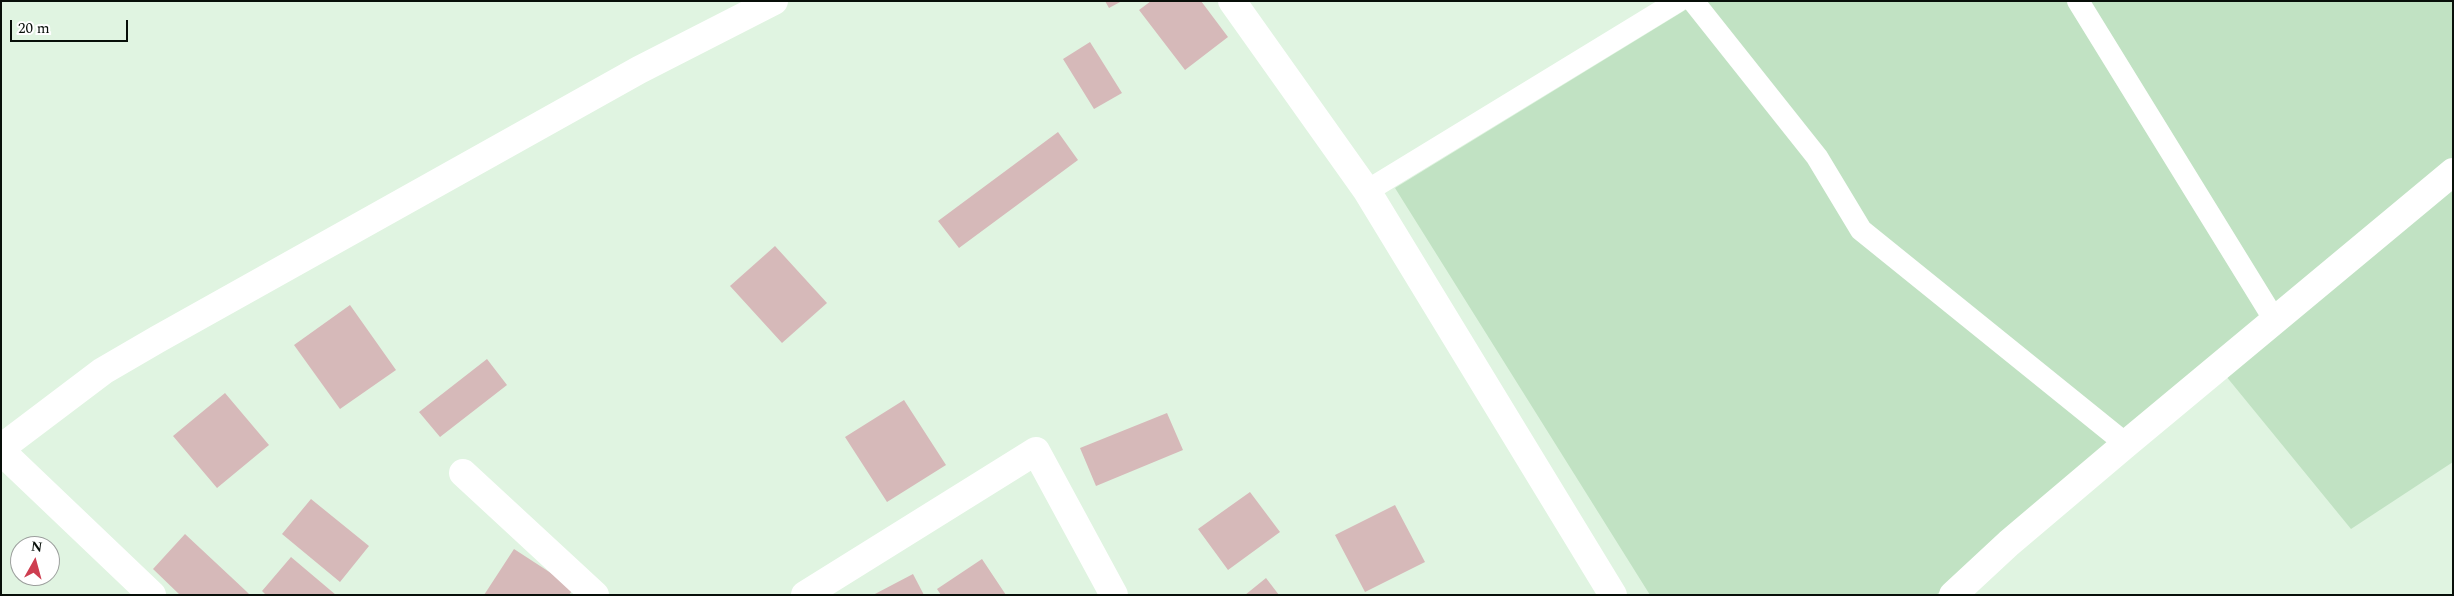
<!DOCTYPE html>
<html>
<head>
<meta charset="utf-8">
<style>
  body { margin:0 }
  #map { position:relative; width:2454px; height:596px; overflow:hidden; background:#e0f4e1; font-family:Spectral,serif }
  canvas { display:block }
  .frame { position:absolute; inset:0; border:2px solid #080f09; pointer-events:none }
  .north { position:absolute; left:10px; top:536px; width:50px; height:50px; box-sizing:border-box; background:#fff; border:1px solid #9c9f9d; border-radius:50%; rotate:7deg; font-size:14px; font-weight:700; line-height:20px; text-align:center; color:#080f09 }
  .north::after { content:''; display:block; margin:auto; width:18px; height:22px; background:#ce3e50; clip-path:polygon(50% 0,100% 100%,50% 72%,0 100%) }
  .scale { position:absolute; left:10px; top:20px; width:118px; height:22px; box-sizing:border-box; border:2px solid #080f09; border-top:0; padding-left:6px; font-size:15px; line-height:18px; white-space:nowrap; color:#080f09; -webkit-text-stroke:4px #fff; paint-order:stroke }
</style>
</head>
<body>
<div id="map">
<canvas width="2454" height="596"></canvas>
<div class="frame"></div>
<div class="north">N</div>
<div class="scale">20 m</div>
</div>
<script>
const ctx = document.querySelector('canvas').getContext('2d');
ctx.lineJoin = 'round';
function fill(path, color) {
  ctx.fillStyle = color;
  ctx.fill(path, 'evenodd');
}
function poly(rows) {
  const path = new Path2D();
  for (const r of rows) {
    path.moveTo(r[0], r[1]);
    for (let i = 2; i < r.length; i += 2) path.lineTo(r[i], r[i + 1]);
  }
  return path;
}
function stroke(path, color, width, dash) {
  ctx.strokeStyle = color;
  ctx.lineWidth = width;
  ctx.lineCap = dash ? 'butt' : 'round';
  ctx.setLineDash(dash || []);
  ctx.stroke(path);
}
fill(poly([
  [1700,1,2453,1,2453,462,2351,529,2212,359,1936,595,1650,595,1395,188]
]), '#c1e2c3');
fill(poly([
  [1105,1,1122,1,1109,8],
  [1151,1,1201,1,1228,37,1185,70,1139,10],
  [1090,42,1122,93,1094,109,1063,59],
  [1058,132,1078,160,959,248,938,221],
  [775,246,827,303,782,343,730,286],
  [350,305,396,370,340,409,294,345],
  [487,359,507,385,440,437,419,412],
  [225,393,269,445,217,488,173,436],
  [904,400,946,465,887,502,845,437],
  [1167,413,1183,450,1096,486,1080,448],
  [1250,492,1280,532,1228,570,1198,529],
  [311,499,369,546,340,582,282,534],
  [1395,505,1425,562,1365,592,1335,535],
  [185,534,246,591,250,595,180,595,153,569],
  [514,549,574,588,569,595,484,595],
  [291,557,336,595,266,595,262,591],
  [982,559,1006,595,941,595,937,589],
  [913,574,924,595,873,595],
  [1266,578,1279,595,1245,595]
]), '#d6b9b9');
stroke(poly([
  [1693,1,1817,157,1861,230,2126,444],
  [2078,1,2274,319],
  [1367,191,1678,1]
]), '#fff', 22);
stroke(poly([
  [1232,1,1367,191,1613,595],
  [1,448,103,371,158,339,639,70,774,1],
  [1,451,152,595],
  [463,473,595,595],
  [805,595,1036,451,1114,595],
  [1953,595,2009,543,2126,444,2453,172]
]), '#fff', 28);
</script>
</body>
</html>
